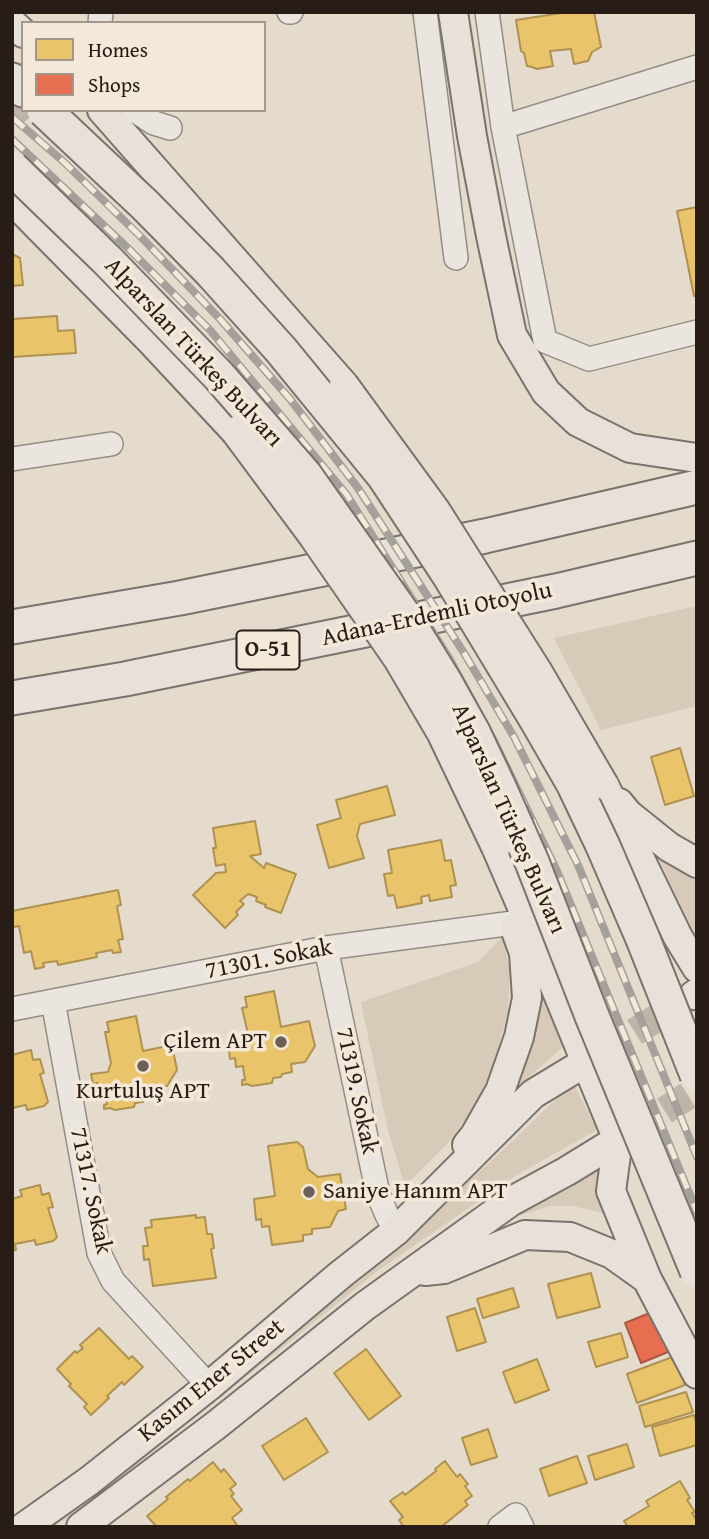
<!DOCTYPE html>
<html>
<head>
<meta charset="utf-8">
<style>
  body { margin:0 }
  #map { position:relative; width:709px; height:1539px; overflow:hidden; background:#e4dbcd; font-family:"Gentium Book Plus",serif }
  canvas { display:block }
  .frame { position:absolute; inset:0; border:14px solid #281d16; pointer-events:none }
  .legend { position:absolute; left:21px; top:21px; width:245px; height:91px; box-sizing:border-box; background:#f4e8d8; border:2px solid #a2978a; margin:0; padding:9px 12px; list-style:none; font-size:21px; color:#281d16 }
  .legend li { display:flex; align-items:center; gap:14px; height:35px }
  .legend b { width:35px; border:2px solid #a2978a }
</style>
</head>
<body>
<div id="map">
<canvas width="709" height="1539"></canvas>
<div class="frame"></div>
<ul class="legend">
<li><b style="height:19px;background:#e9c46a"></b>Homes</li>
<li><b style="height:19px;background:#e76f51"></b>Shops</li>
</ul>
</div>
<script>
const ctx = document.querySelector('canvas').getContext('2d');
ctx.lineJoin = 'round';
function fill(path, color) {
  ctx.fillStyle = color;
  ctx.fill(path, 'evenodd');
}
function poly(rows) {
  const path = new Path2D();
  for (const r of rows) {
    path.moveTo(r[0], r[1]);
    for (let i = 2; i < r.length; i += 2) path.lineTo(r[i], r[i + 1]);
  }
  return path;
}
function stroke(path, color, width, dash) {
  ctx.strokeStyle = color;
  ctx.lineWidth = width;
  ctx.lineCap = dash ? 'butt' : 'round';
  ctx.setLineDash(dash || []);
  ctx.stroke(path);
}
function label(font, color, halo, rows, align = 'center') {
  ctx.font = font + ' "Gentium Book Plus",serif';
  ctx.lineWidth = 7;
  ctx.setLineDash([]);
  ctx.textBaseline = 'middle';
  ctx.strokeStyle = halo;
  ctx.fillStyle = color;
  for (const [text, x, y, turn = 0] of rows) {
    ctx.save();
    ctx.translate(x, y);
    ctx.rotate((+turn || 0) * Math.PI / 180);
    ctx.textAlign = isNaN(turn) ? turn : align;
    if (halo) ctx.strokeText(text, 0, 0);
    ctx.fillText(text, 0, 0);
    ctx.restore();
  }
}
fill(poly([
  [697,606,697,706,601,730,554,638],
  [654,849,697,879,697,939],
  [502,937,510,970,508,1010,494,1066,471,1112,447,1144,405,1186,388,1131,361,1002,478,962],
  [531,953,566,1040,562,1048,506,1097],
  [573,1083,597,1130,515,1176,412,1247,378,1271,90,1502,54,1527,42,1527,407,1236,500,1153],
  [605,1163,623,1223,599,1212,573,1206,550,1206,509,1219]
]), '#d7cab8');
const homes = poly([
  [568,12,594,12,601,47,592,52,588,61,574,64,571,49,550,51,553,66,537,69,532,67,527,66,524,53,521,51,516,20,568,12],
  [697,207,697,296,694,296,677,211,697,207],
  [12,254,20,258,23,285,12,286,12,254],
  [57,316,58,331,74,330,76,353,12,357,12,319,57,316],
  [680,748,694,796,665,805,651,757,680,748],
  [387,786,395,815,360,824,357,836,364,858,329,868,317,825,341,818,336,800,387,786],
  [255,821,261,854,250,856,264,868,266,863,296,874,281,913,265,907,266,905,256,901,257,897,248,894,240,901,244,904,236,912,238,915,225,928,193,895,216,873,226,872,225,864,216,866,213,848,216,848,213,828,255,821],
  [441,840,445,861,451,860,456,885,450,886,452,897,430,901,429,895,421,897,422,903,397,908,394,895,388,896,384,874,392,873,388,850,441,840],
  [118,890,121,905,117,906,123,939,118,940,121,952,113,953,112,950,96,953,97,957,58,965,57,961,43,963,44,967,35,969,31,951,24,953,19,926,13,927,12,911,118,890],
  [274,991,281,1027,309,1021,315,1046,305,1062,291,1064,292,1072,282,1074,281,1077,273,1078,272,1083,252,1086,247,1084,242,1085,242,1080,245,1080,243,1066,236,1067,235,1058,230,1059,229,1050,246,1047,249,1038,242,1008,247,1007,245,997,274,991],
  [136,1016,143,1051,172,1045,177,1070,167,1086,153,1088,155,1097,144,1098,143,1102,135,1103,134,1107,115,1110,110,1108,104,1109,104,1105,107,1104,105,1090,98,1091,97,1083,93,1084,91,1074,108,1072,111,1063,105,1032,109,1032,107,1022,136,1016],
  [31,1050,33,1060,40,1059,44,1073,40,1074,48,1102,44,1106,27,1110,26,1105,12,1108,12,1055,31,1050],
  [297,1142,303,1147,308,1169,318,1177,340,1174,346,1209,338,1211,330,1227,312,1229,312,1234,303,1235,303,1241,272,1245,269,1226,262,1227,261,1219,256,1220,254,1199,275,1196,268,1146,297,1142],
  [40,1185,42,1195,49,1193,53,1207,48,1208,57,1237,53,1241,36,1245,35,1240,15,1244,16,1250,12,1251,12,1199,22,1196,20,1190,40,1185],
  [196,1215,196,1218,205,1217,207,1234,212,1234,214,1248,211,1249,216,1278,153,1286,149,1259,144,1260,143,1246,148,1246,145,1228,152,1227,151,1220,196,1215],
  [591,1273,600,1307,557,1318,548,1284,591,1273],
  [513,1288,519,1307,483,1318,477,1299,513,1288],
  [475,1308,486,1342,457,1351,447,1317,475,1308],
  [99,1328,129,1359,132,1356,143,1367,124,1385,122,1382,107,1396,109,1398,91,1415,84,1407,87,1404,69,1386,71,1384,57,1369,75,1351,77,1353,83,1348,80,1345,99,1328],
  [621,1333,628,1357,596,1367,588,1342,621,1333],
  [366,1349,401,1396,369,1420,334,1373,366,1349],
  [675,1356,685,1385,637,1403,627,1374,675,1356],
  [537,1359,549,1390,515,1403,503,1372,537,1359],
  [686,1392,693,1412,645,1427,639,1406,686,1392],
  [694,1415,697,1425,697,1445,660,1456,652,1427,694,1415],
  [306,1418,328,1452,284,1480,262,1446,306,1418],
  [488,1429,497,1457,471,1465,462,1438,488,1429],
  [627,1444,634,1467,595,1480,588,1456,627,1444],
  [577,1456,587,1483,549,1496,540,1469,577,1456],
  [445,1461,457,1477,460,1474,468,1484,465,1486,472,1496,465,1501,468,1505,441,1527,404,1527,399,1520,403,1517,390,1501,403,1492,405,1495,436,1471,435,1469,445,1461],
  [213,1462,221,1472,224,1469,236,1484,230,1489,234,1494,231,1496,242,1510,232,1518,237,1525,234,1527,153,1527,155,1525,147,1516,168,1499,166,1497,188,1479,190,1481,213,1462],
  [680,1481,690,1498,687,1500,695,1512,692,1513,697,1521,697,1527,628,1527,624,1521,649,1506,646,1501,680,1481]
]);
fill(homes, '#e9c46a');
stroke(homes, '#af9251', 2);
const shops = poly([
  [657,1310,673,1350,641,1363,625,1323,657,1310]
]);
fill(shops, '#e76f51');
stroke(shops, '#ae563f', 2);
stroke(poly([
  [12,114,23,105],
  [599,1054,689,998],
  [629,1133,697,1090]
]), '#beb5a8', 28, [28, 14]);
const minor = poly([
  [289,12,291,12],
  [425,12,456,258],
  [487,12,503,127,545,341,589,359,697,332],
  [100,23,101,12],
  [134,110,154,123,170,128],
  [503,127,697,67],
  [12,459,111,444],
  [326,948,378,1194,387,1215,396,1231],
  [53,1001,99,1253,113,1281,209,1386],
  [12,1009,326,948,528,921],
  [500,1527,516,1515,522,1527]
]);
const major = poly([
  [453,12,472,136,491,236,512,335,546,392,578,422,630,448,697,458],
  [12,23,23,33],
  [102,110,344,385],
  [12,200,152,342,235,431],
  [604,785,678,937,697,968],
  [619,803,628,814,669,847,697,863],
  [496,847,528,921,618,1140,611,1191,647,1279],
  [694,995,697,993],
  [467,1145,475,1135,500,1091,519,1037,527,998,524,953,515,928],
  [425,1271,444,1269,525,1235,570,1237,612,1254,647,1279,697,1374],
  [24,1527,89,1481,209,1386,340,1275,396,1231,533,1094,599,1054],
  [81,1527,215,1426,365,1306,510,1202,567,1171,629,1133]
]);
const highway = poly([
  [12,80,23,90],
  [12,627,180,598,485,536,697,487],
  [12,698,125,679,556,591,697,558]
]);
stroke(minor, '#948d84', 26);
stroke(major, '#79736c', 32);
stroke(highway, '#79736c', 37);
stroke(minor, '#eae5de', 23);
stroke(major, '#e7e1d9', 28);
stroke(highway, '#e7e1d9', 33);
const rail = poly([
  [12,117,65,163,141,237,220,319,290,399,358,488,464,653,514,737,578,865,697,1157],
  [12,139,132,252,210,330,347,495,449,658,494,741,557,871,697,1212]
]);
stroke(rail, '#a5a09b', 8);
stroke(rail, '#f4e8d8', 5, [16]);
const majorBridge = poly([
  [344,385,436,511,538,672,604,785],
  [235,431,313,536,398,659,442,734,496,847]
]);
const highwayBridge = poly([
  [44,110,145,205,210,271,281,350,384,476,449,575,536,719,573,783,603,846,643,939,697,1075],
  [12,168,108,261,219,376,305,475,403,614,445,682,473,732,498,785,532,862,592,1016,697,1271]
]);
stroke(majorBridge, '#79736c', 32, []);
stroke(highwayBridge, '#79736c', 37, []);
stroke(majorBridge, '#e7e1d9', 28);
stroke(highwayBridge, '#e7e1d9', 33);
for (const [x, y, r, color] of [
  [281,1042,7,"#6a6056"],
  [143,1066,7,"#6a6056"],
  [309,1192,7,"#6a6056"]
]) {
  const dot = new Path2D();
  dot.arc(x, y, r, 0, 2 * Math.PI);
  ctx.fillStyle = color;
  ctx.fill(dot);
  stroke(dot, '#f4e8d8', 2.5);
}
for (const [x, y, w] of [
  [268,650,63]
]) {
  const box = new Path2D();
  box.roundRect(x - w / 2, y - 19.5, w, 39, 5);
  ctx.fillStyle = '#f4e8d8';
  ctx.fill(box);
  stroke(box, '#281d16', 2);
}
label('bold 23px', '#281d16', null, [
  ["O-51",268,650]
]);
label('24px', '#281d16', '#f4e8d8', [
  ["Alparslan Türkeş Bulvarı",193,353,47],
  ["Adana-Erdemli Otoyolu",437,615,-12],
  ["Alparslan Türkeş Bulvarı",508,819,66],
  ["71301. Sokak",269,960,-11],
  ["71319. Sokak",356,1091,78],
  ["71317. Sokak",90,1191,78],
  ["Kasım Ener Street",212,1381,-39]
]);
label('24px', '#281d16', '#f4e8d8', [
  ["Çilem APT",267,1042],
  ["Kurtuluş APT",143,1092,"center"],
  ["Saniye Hanım APT",323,1192,"left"]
], 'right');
</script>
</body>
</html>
